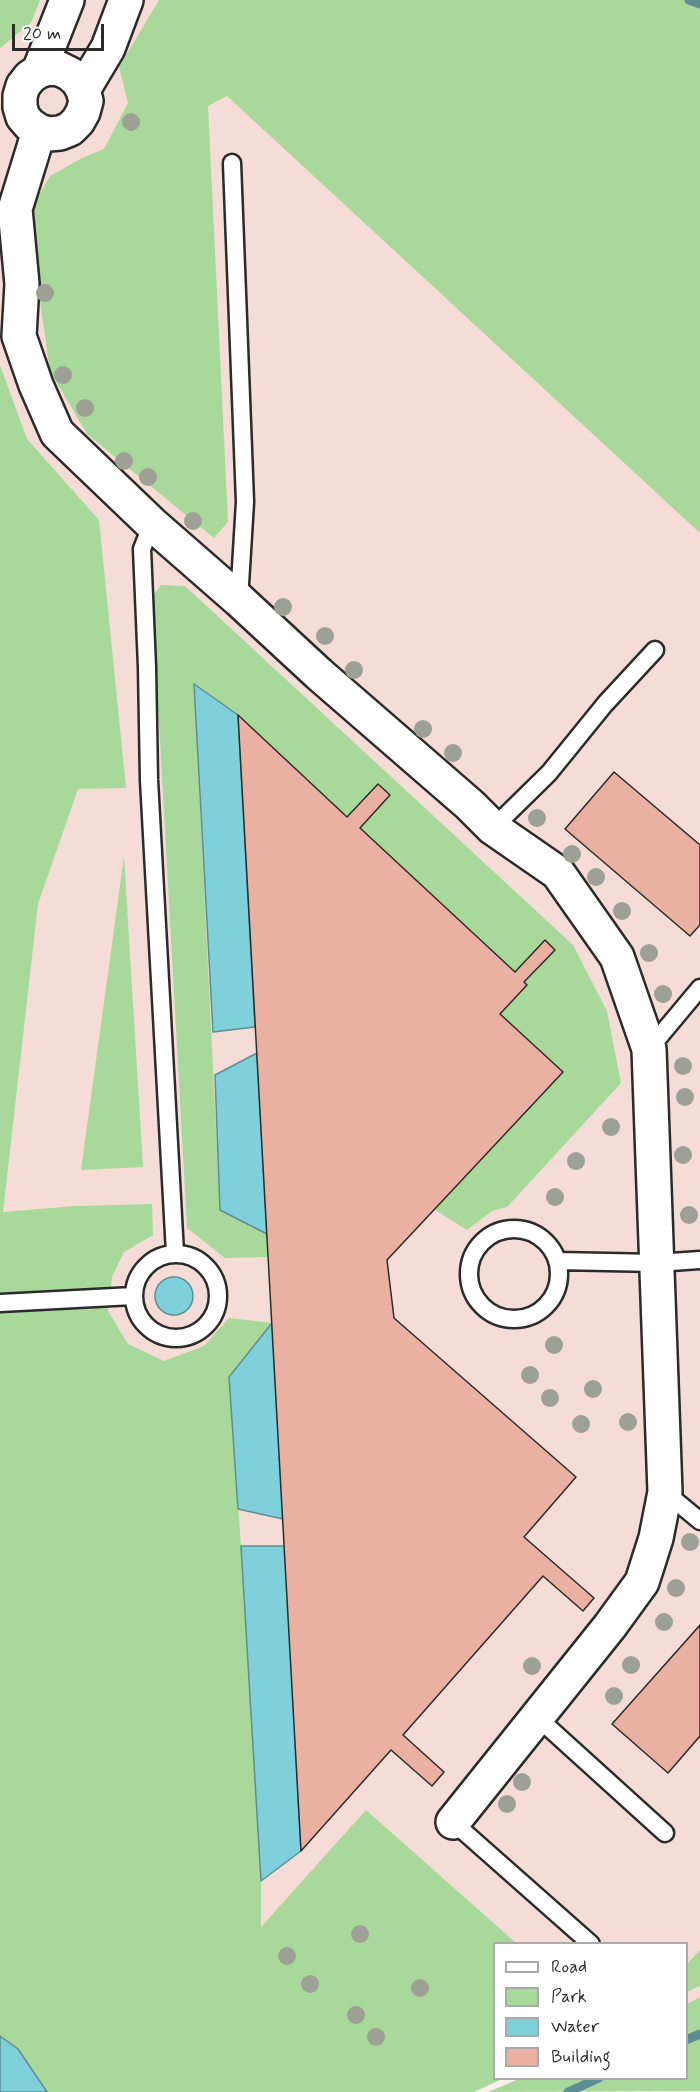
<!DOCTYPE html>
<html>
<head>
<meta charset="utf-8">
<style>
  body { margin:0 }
  #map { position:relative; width:700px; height:2092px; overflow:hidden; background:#fbefec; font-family:Mynerve,sans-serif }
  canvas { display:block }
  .legend { position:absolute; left:493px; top:1942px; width:195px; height:138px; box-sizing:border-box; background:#fff; border:2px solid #aaa; margin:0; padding:8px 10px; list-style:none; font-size:18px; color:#2b2b2b }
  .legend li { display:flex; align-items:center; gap:12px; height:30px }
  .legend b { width:30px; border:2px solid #aaa }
  .scale { position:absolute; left:12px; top:24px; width:92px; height:27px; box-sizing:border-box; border:3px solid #2b2b2b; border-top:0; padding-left:8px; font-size:18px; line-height:21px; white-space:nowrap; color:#2b2b2b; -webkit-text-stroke:4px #fff; paint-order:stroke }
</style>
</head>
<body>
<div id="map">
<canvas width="700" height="2092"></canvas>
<ul class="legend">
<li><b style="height:8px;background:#fff"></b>Road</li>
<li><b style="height:16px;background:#a8d99a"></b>Park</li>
<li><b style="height:16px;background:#7fd0da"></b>Water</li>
<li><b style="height:16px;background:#eab1a2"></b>Building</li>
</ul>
<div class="scale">20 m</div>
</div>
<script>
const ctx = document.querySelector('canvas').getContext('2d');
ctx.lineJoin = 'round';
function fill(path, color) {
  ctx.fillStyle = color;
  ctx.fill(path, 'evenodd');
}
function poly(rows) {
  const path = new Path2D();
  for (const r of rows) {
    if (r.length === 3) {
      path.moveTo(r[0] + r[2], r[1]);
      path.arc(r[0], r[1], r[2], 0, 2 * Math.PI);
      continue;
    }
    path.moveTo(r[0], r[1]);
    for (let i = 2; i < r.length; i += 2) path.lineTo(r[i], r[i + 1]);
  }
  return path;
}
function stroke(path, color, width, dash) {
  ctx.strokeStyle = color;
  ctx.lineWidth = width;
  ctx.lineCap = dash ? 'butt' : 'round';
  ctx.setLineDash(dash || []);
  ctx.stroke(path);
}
fill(poly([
  [0,0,246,0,700,184,700,1997,687,2004,686,1944,494,1944,0,2036]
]), '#f6dcd6');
fill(poly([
  [0,0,40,0,31,23,0,48],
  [159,0,700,0,700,533,227,96,208,106,228,522,214,538,87,434,50,371,33,252,34,204,50,176,82,158,104,149,128,103,119,67],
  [0,365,27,439,99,520,126,788,78,789,38,904,3,1212,76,1206,152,1204,153,1235,124,1252,112,1277,108,1311,128,1344,164,1361,204,1346,229,1318,272,1323,229,1377,241,1546,261,1881,261,1927,366,1810,516,1943,494,1944,494,2078,502,2079,474,2092,0,2092],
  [161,585,185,586,573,945,607,1011,621,1083,507,1207,492,1211,467,1230,434,1209,563,1072,500,1014,527,985,524,982,544,941,515,972,360,828,389,795,347,817,238,715,194,684,220,1209,267,1234,268,1257,225,1258,187,1228,152,597],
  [124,856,143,1167,81,1170],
  [700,1950,700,1986,687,1992,687,1964],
  [700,1997,700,2091,488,2092,519,2079,686,2078,687,2004]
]), '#a8d99a');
const water = poly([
  [194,684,238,715,255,1027,213,1032,194,684],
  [257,1053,267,1234,220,1210,215,1075,257,1053],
  [174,1296,19],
  [272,1323,283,1519,238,1509,229,1377,272,1323],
  [241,1546,285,1546,301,1851,261,1881,241,1546],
  [0,2036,18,2049,47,2092,0,2092,0,2036]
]);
fill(water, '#7fd0da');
stroke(water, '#5d8e94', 1.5);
stroke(poly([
  [689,0,700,4],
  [686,2040,700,2034],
  [568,2092,599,2078]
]), '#5d8e94', 9);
const building = poly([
  [238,715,347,817,378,784,390,795,360,828,515,972,545,940,555,950,524,982,527,985,500,1014,563,1072,387,1260,394,1318,576,1477,524,1537,594,1598,583,1611,543,1576,403,1735,444,1772,432,1786,391,1750,301,1851,238,715],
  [614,772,700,845,700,925,690,936,565,829,614,772],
  [700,1625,700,1736,668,1773,612,1724,700,1625]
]);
fill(building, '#eab1a2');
stroke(building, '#2b2b2b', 1.5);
const lane = poly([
  [232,163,245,502,239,600],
  [152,524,142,549,147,667,149,780,175,1253],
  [493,828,549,773,605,704,655,650],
  [649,1049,700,988],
  [514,1274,45],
  [176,1296,42],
  [557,1261,657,1263,700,1260],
  [0,1303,133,1296],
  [665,1492,700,1521],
  [537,1717,665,1833],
  [453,1822,591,1944]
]);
const street = poly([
  [39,71,67,0],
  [83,90,78,81,70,74,60,69,49,68,39,71,30,77,23,86,20,96,20,107,23,117,30,125,39,131,49,134,60,133,70,129,78,121,83,112,86,101,83,90,108,48,126,0],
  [39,131,15,209,22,284,19,336,36,385,57,433,152,524,239,600,319,674,470,805,493,828,558,873,617,957,649,1049,665,1492,656,1538,642,1582,610,1626,453,1822]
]);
stroke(lane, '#2b2b2b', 21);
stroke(street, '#2b2b2b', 38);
stroke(lane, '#fff', 16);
stroke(street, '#fff', 33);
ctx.fillStyle = '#9da094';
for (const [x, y] of [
  [131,122],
  [45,293],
  [63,375],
  [85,408],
  [124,461],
  [148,477],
  [193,521],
  [283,607],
  [325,636],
  [354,670],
  [423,729],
  [453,753],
  [537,818],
  [572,854],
  [596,877],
  [622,911],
  [649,953],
  [663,994],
  [683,1066],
  [685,1097],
  [611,1127],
  [683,1155],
  [576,1161],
  [555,1197],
  [689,1215],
  [554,1345],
  [530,1375],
  [593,1389],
  [550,1398],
  [628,1422],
  [581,1424],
  [690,1542],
  [676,1588],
  [664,1622],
  [631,1665],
  [532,1666],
  [614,1696],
  [522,1782],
  [507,1804],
  [360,1934],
  [287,1956],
  [310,1984],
  [420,1988],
  [356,2015],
  [376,2037]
]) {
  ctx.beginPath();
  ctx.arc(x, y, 9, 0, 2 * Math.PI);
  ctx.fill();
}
</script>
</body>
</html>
